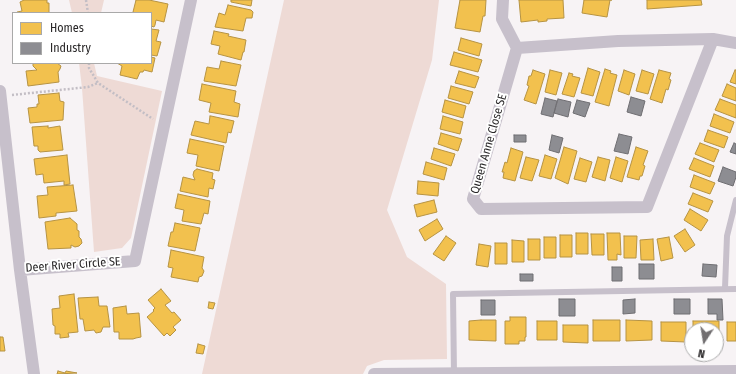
<!DOCTYPE html>
<html>
<head>
<meta charset="utf-8">
<style>
  body { margin:0 }
  #map { position:relative; width:736px; height:374px; overflow:hidden; background:#f7f3f5; font-family:"Fira Sans Condensed",sans-serif }
  canvas { display:block }
  .legend { position:absolute; left:12px; top:12px; width:140px; height:52px; box-sizing:border-box; background:#fff; border:1px solid #a9a9a9; margin:0; padding:5px 7px; list-style:none; font-size:12px; color:#292728 }
  .legend li { display:flex; align-items:center; gap:8px; height:20px }
  .legend b { width:20px; border:1px solid #a9a9a9 }
  .north { position:absolute; left:684px; top:322px; width:40px; height:40px; box-sizing:border-box; background:#fff; border:1px solid #a9a9a9; border-radius:50%; rotate:192deg; font-size:11px; font-weight:700; line-height:16px; text-align:center; color:#292728 }
  .north::after { content:''; display:block; margin:auto; width:14px; height:18px; background:#716e70; clip-path:polygon(50% 0,100% 100%,50% 72%,0 100%) }
</style>
</head>
<body>
<div id="map">
<canvas width="736" height="374"></canvas>
<ul class="legend">
<li><b style="height:11px;background:#f2c14e"></b>Homes</li>
<li><b style="height:11px;background:#8d8d92"></b>Industry</li>
</ul>
<div class="north">N</div>
</div>
<script>
const ctx = document.querySelector('canvas').getContext('2d');
ctx.lineJoin = 'round';
function fill(path, color) {
  ctx.fillStyle = color;
  ctx.fill(path, 'evenodd');
}
function poly(rows) {
  const path = new Path2D();
  for (const r of rows) {
    path.moveTo(r[0], r[1]);
    for (let i = 2; i < r.length; i += 2) path.lineTo(r[i], r[i + 1]);
  }
  return path;
}
function stroke(path, color, width, dash) {
  ctx.strokeStyle = color;
  ctx.lineWidth = width;
  ctx.lineCap = dash ? 'butt' : 'round';
  ctx.setLineDash(dash || []);
  ctx.stroke(path);
}
function label(font, color, halo, rows, align = 'center') {
  ctx.font = font + ' "Fira Sans Condensed",sans-serif';
  ctx.lineWidth = 4;
  ctx.setLineDash([]);
  ctx.textBaseline = 'middle';
  ctx.strokeStyle = halo;
  ctx.fillStyle = color;
  for (const [text, x, y, turn = 0] of rows) {
    ctx.save();
    ctx.translate(x, y);
    ctx.rotate((+turn || 0) * Math.PI / 180);
    ctx.textAlign = isNaN(turn) ? turn : align;
    if (halo) ctx.strokeText(text, 0, 0);
    ctx.fillText(text, 0, 0);
    ctx.restore();
  }
}
fill(poly([
  [69,0,104,0,101,13,72,13],
  [284,0,439,0,432,60,387,210,407,257,446,284,447,359,384,360,367,366,363,374,202,374],
  [79,63,94,63,97,76,162,91,131,238,122,248,94,252,82,88]
]), '#eedad5');
const homes = poly([
  [24,0,47,0,47,3,49,3,49,13,17,13,17,12,22,11,20,2,24,0],
  [136,0,149,0,168,4,164,22,156,20,155,25,154,27,151,26,151,13,135,13,133,12,136,0],
  [231,0,252,0,251,6,231,2,231,0],
  [460,0,486,0,485,16,483,16,480,32,455,28,460,0],
  [519,0,563,0,564,18,547,19,547,21,538,22,538,20,521,22,519,0],
  [584,0,612,0,610,0,607,17,582,13,584,0],
  [647,0,701,0,702,5,647,9,647,0],
  [228,5,251,10,253,12,252,18,246,18,243,31,215,27,219,13,225,15,228,5],
  [151,29,159,30,156,41,161,42,157,56,151,55,151,29],
  [214,31,229,34,228,36,246,40,244,52,243,52,241,60,218,54,220,46,211,44,214,31],
  [461,38,482,44,479,56,458,50,461,38],
  [454,52,482,60,478,72,450,65,454,52],
  [151,57,155,58,152,72,144,70,143,72,140,72,137,79,120,75,122,66,117,63,151,63,151,57],
  [221,61,241,65,236,86,204,81,207,67,219,69,221,61],
  [33,63,57,63,61,66,60,69,58,72,59,82,28,86,26,71,37,70,33,66,33,63],
  [588,68,600,72,593,96,581,93,588,68],
  [605,69,611,71,610,73,617,75,609,106,595,102,605,69],
  [533,70,545,74,536,104,524,100,529,86,527,85,529,76,531,76,533,70],
  [550,70,562,73,556,95,545,92,550,70],
  [624,70,635,74,629,95,618,91,624,70],
  [642,70,654,74,648,94,636,91,642,70],
  [659,70,671,73,669,79,671,80,668,90,666,89,662,103,650,99,659,70],
  [735,70,736,70,736,84,730,82,735,70],
  [459,71,479,77,475,88,455,83,459,71],
  [569,73,573,74,572,76,580,78,574,97,562,94,569,73],
  [202,84,236,91,234,102,240,104,238,117,209,112,211,103,199,100,202,84],
  [727,84,736,88,736,101,722,96,727,84],
  [451,86,473,92,469,104,448,98,451,86],
  [59,93,60,101,64,102,63,120,30,123,28,108,37,107,37,104,39,104,38,95,59,93],
  [720,99,736,105,736,118,715,110,720,99],
  [445,100,466,106,463,118,442,112,445,100],
  [714,114,734,122,730,133,710,126,714,114],
  [210,116,211,116,234,121,231,133,228,132,226,143,191,135,195,121,209,124,210,116],
  [443,116,463,122,460,134,440,129,443,116],
  [48,126,48,128,60,126,63,150,40,152,38,150,38,146,34,146,32,127,48,126],
  [708,130,728,137,724,148,704,141,708,130],
  [441,133,462,139,458,151,438,144,441,133],
  [190,139,224,146,219,171,196,166,198,155,187,153,190,139],
  [700,143,719,150,714,162,695,154,700,143],
  [564,147,577,151,568,184,555,178,564,147],
  [636,147,648,151,643,165,645,166,642,176,640,176,639,180,627,177,636,147],
  [434,148,455,154,451,166,431,159,434,148],
  [511,148,523,152,515,181,503,178,504,172,502,172,505,162,507,163,511,148],
  [67,155,70,184,64,185,64,181,44,183,43,174,36,175,34,159,67,155],
  [545,155,557,159,551,179,539,176,545,155],
  [526,157,539,160,532,181,520,178,526,157],
  [598,157,610,160,605,181,592,177,598,157],
  [616,157,628,161,622,182,610,178,616,157],
  [580,158,592,162,586,182,574,179,580,158],
  [694,158,714,166,710,177,689,169,694,158],
  [426,162,447,168,444,180,423,174,426,162],
  [197,169,213,173,212,179,215,180,213,189,209,188,208,197,180,191,183,177,195,180,193,175,194,171,197,169],
  [694,175,715,183,710,194,690,187,694,175],
  [418,181,439,183,438,196,417,194,418,181],
  [73,185,77,211,56,213,56,216,39,218,37,196,48,195,47,187,73,185],
  [693,193,713,201,708,212,688,204,693,193],
  [178,194,210,201,208,214,204,213,201,224,182,221,184,210,175,208,178,194],
  [434,200,437,212,417,217,414,205,434,200],
  [690,209,708,220,701,231,684,220,690,209],
  [70,218,77,224,77,230,79,231,79,237,81,239,82,243,79,246,75,247,71,245,71,248,48,249,45,222,70,218],
  [437,219,443,229,425,241,419,230,437,219],
  [175,223,200,228,195,251,168,246,171,232,173,232,175,223],
  [685,229,695,245,685,252,674,236,685,229],
  [576,233,588,233,588,254,576,254,576,233],
  [607,233,620,233,621,255,617,254,617,260,608,260,607,233],
  [591,234,604,234,604,255,592,255,591,234],
  [560,235,572,235,572,257,560,257,560,235],
  [446,236,456,243,444,261,433,254,446,236],
  [624,236,637,236,636,258,624,258,624,236],
  [544,237,556,237,556,258,544,258,544,237],
  [669,237,673,258,661,261,657,239,669,237],
  [528,239,540,239,540,260,528,260,528,239],
  [653,239,654,260,641,260,640,240,653,239],
  [512,240,524,241,524,262,512,262,512,240],
  [495,243,507,243,507,264,495,264,495,243],
  [479,244,491,246,488,267,476,265,479,244],
  [171,250,204,257,202,268,204,271,202,276,199,277,198,282,171,277,173,268,168,267,171,250],
  [161,289,171,301,165,305,172,313,174,312,181,320,173,327,176,330,170,336,167,333,164,336,147,317,154,311,153,310,155,308,148,300,161,289],
  [74,294,78,332,68,333,69,337,60,338,60,334,55,334,55,326,53,325,52,309,60,308,59,296,74,294],
  [98,297,99,306,107,306,110,327,103,327,101,332,96,333,94,330,85,331,83,319,80,319,78,298,98,297],
  [209,302,215,303,213,309,208,308,209,302],
  [126,306,127,314,139,313,141,337,136,338,133,339,119,339,119,332,114,332,113,308,126,306],
  [510,317,526,317,526,337,525,337,525,341,519,341,519,344,505,344,505,321,510,321,510,317],
  [481,320,496,320,496,341,469,340,469,321,481,320],
  [593,320,620,320,620,341,593,341,593,320],
  [626,320,652,321,652,340,626,341,626,320],
  [537,321,557,321,557,340,537,340,537,321],
  [693,321,719,321,719,340,716,340,716,330,693,330,693,321],
  [661,322,686,322,686,342,661,341,661,322],
  [727,322,736,322,736,341,727,341,727,322],
  [563,325,588,325,588,343,563,342,563,325],
  [0,337,3,337,5,351,0,351,0,337],
  [198,344,205,346,203,354,196,353,198,344],
  [58,371,65,373,66,371,77,373,57,374,58,371]
]);
fill(homes, '#f2c14e');
stroke(homes, '#b69343', 1);
const industry = poly([
  [631,97,645,101,641,116,627,112,631,97],
  [545,98,557,101,553,117,541,114,545,98],
  [558,99,571,102,568,117,554,113,558,99],
  [577,100,590,103,585,117,573,113,577,100],
  [619,134,632,137,628,154,614,151,619,134],
  [514,135,526,135,526,142,514,142,514,135],
  [552,135,563,138,559,153,549,150,552,135],
  [734,143,736,144,736,154,730,152,734,143],
  [723,167,736,172,736,177,733,186,718,181,723,167],
  [639,264,654,264,654,279,639,279,639,264],
  [703,264,717,265,716,277,702,276,703,264],
  [612,267,622,267,622,281,612,281,612,267],
  [520,274,533,274,533,281,520,281,520,274],
  [559,299,575,299,575,316,559,316,559,299],
  [635,299,635,313,623,314,623,300,635,299],
  [674,299,690,299,690,314,674,314,674,299],
  [708,299,722,299,723,320,717,320,717,314,708,314,708,299],
  [481,300,495,300,495,315,481,315,481,300]
]);
fill(industry, '#8d8d92');
stroke(industry, '#6f6e72', 1);
stroke(poly([
  [86,0,88,13],
  [89,63,89,68,98,83,153,119],
  [12,95,88,87,98,83]
]), '#c3bec5', 2.5, [2, 2]);
stroke(poly([
  [725,288,727,236,736,200],
  [454,374,453,294,736,289]
]), '#c7c0cb', 6);
stroke(poly([
  [503,0,502,19,517,48],
  [713,39,647,207,481,209,473,199,517,48,618,41,713,39,736,43],
  [0,91,20,270,135,261,191,0],
  [20,270,34,374],
  [374,374,736,371]
]), '#c7c0cb', 12);
label('12px', '#292728', '#fff', [
  ["Queen Anne Close SE",489,144,-74],
  ["Deer River Circle SE",73,265,-4]
]);
</script>
</body>
</html>
